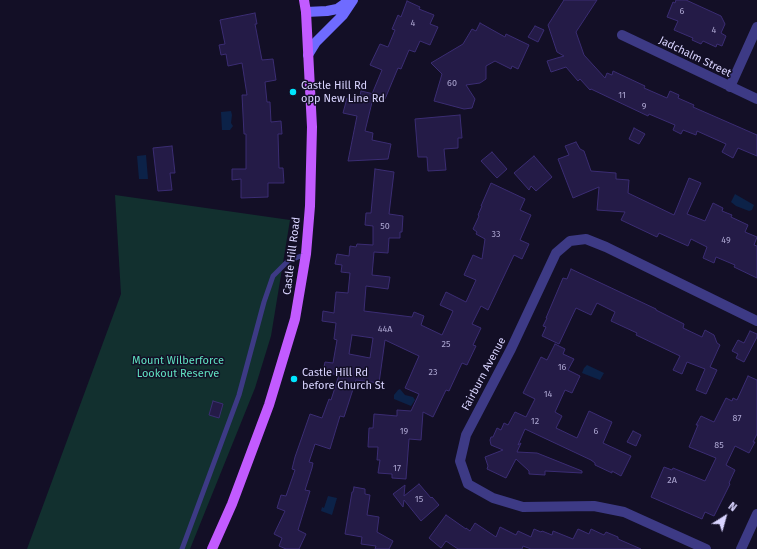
<!DOCTYPE html>
<html>
<head>
<meta charset="utf-8">
<style>
  body { margin:0 }
  #map { position:relative; width:757px; height:549px; overflow:hidden; background:#130f26; font-family:"Fira Sans",sans-serif }
  canvas { display:block }
  .north { position:absolute; left:705px; top:497px; width:40px; height:40px; -webkit-text-stroke:3px #130f26; paint-order:stroke; rotate:37deg; font-size:11px; font-weight:700; line-height:16px; text-align:center; color:#d9d4ff }
  .north::after { content:''; display:block; margin:auto; width:14px; height:18px; background:#d9d4ff; clip-path:polygon(50% 0,100% 100%,50% 72%,0 100%) }
</style>
</head>
<body>
<div id="map">
<canvas width="757" height="549"></canvas>
<div class="north">N</div>
</div>
<script>
const ctx = document.querySelector('canvas').getContext('2d');
ctx.lineJoin = 'round';
function fill(path, color) {
  ctx.fillStyle = color;
  ctx.fill(path, 'evenodd');
}
function poly(rows) {
  const path = new Path2D();
  for (const r of rows) {
    path.moveTo(r[0], r[1]);
    for (let i = 2; i < r.length; i += 2) path.lineTo(r[i], r[i + 1]);
  }
  return path;
}
function stroke(path, color, width, dash) {
  ctx.strokeStyle = color;
  ctx.lineWidth = width;
  ctx.lineCap = dash ? 'butt' : 'round';
  ctx.setLineDash(dash || []);
  ctx.stroke(path);
}
function label(font, color, halo, rows, align = 'center') {
  ctx.font = font + ' "Fira Sans",sans-serif';
  ctx.lineWidth = 3;
  ctx.setLineDash([]);
  ctx.textBaseline = 'middle';
  ctx.strokeStyle = halo;
  ctx.fillStyle = color;
  for (const [text, x, y, turn = 0] of rows) {
    ctx.save();
    ctx.translate(x, y);
    ctx.rotate((+turn || 0) * Math.PI / 180);
    ctx.textAlign = isNaN(turn) ? turn : align;
    if (halo) ctx.strokeText(text, 0, 0);
    ctx.fillText(text, 0, 0);
    ctx.restore();
  }
}
fill(poly([
  [115,195,290,220,271,336,255,388,190,549,27,549,121,294]
]), '#12302f');
fill(poly([
  [231,111,232,115,231,123,233,126,230,130,222,130,221,112],
  [146,155,148,179,139,179,137,156],
  [735,194,754,205,752,210,749,211,736,206,731,202],
  [587,365,604,373,600,380,582,373,584,368],
  [400,389,405,395,413,397,415,400,411,406,394,399,394,395,398,390],
  [328,496,337,498,332,515,321,511,322,507,324,508]
]), '#0c2248');
const building = poly([
  [564,0,597,0,576,32,584,55,605,78,607,73,612,75,613,71,645,86,644,88,667,98,670,91,679,95,678,98,694,105,693,107,757,135,757,156,738,148,733,158,722,152,726,144,697,131,696,135,683,130,681,134,673,130,675,125,649,114,648,116,591,89,590,90,580,79,578,81,566,67,551,72,547,61,564,56,557,52,548,25,564,0],
  [676,0,686,0,721,16,725,24,721,33,726,36,722,46,717,44,716,47,703,41,701,44,692,40,693,38,674,30,678,21,667,17,673,2,675,3,676,0],
  [407,1,420,7,419,9,434,15,430,24,438,27,430,45,420,41,415,52,409,50,401,69,398,68,385,99,372,94,382,70,370,65,380,44,388,47,395,30,392,29,398,15,401,17,407,1],
  [255,13,257,24,255,24,262,60,273,59,276,80,265,82,267,102,270,102,271,122,281,121,282,134,278,134,279,168,283,168,284,183,268,183,268,197,241,198,241,179,232,180,232,169,246,169,246,134,244,134,242,95,247,95,242,63,228,66,226,54,221,55,219,45,225,44,220,20,255,13],
  [480,23,505,37,506,34,529,45,518,69,512,66,511,69,495,61,486,66,486,79,480,83,466,85,475,99,472,108,464,109,434,101,442,74,431,63,463,44,472,29,476,31,480,23],
  [535,26,544,30,538,42,528,37,535,26],
  [361,91,374,94,365,131,373,133,372,140,391,144,388,159,348,161,357,116,343,113,347,98,356,100,357,96,360,96,361,91],
  [460,115,462,138,458,138,458,148,444,149,446,170,428,171,427,157,418,157,415,119,460,115],
  [634,128,645,134,639,144,629,139,634,128],
  [576,142,580,149,584,151,591,171,616,173,616,179,629,180,628,193,674,215,689,178,701,183,687,214,705,221,713,203,723,208,722,211,732,215,731,217,748,225,745,232,757,237,754,245,757,246,757,278,734,267,735,265,716,257,714,263,703,258,707,247,691,239,688,246,659,233,657,237,621,220,625,212,597,210,599,187,573,198,558,159,569,155,565,146,576,142],
  [172,146,175,173,170,173,172,190,158,191,153,148,172,146],
  [492,152,507,169,497,178,481,161,492,152],
  [534,156,552,177,536,191,531,186,529,190,514,173,534,156],
  [375,169,394,172,389,214,403,216,402,232,400,232,400,238,389,238,388,253,374,252,372,275,390,277,388,289,366,286,364,311,412,317,414,312,424,316,421,325,442,335,453,311,440,305,446,292,466,302,476,280,464,275,473,255,482,259,485,239,476,234,477,232,473,229,479,216,478,215,482,206,481,206,491,183,525,199,520,210,531,215,520,240,529,244,522,259,514,255,488,310,481,306,472,324,481,328,473,345,476,346,467,365,462,363,449,391,446,390,433,417,423,412,421,440,409,439,406,479,392,478,392,474,378,473,380,460,377,460,378,447,368,447,369,428,373,428,374,414,397,416,397,410,411,411,419,394,405,388,419,356,385,340,379,383,356,380,344,417,340,416,330,449,315,444,309,462,313,463,312,468,305,490,310,491,298,530,306,534,299,549,286,549,279,546,282,538,274,534,285,511,277,508,281,495,286,496,295,470,292,469,295,457,310,414,322,418,329,399,331,400,339,375,323,372,325,362,333,363,337,340,334,339,336,323,322,321,323,311,334,313,336,292,348,293,350,273,341,272,342,265,335,264,337,254,349,256,350,246,356,247,357,244,373,245,373,226,365,225,366,213,371,213,375,169],
  [352,335,373,338,370,358,349,354,352,335],
  [571,269,656,309,656,310,684,324,683,328,702,337,705,330,714,335,717,343,720,345,710,367,717,370,706,394,696,390,705,369,687,362,682,374,673,370,680,356,636,335,637,333,611,321,615,312,597,303,591,315,576,308,559,344,542,336,546,327,543,326,547,318,546,318,563,278,567,279,571,269],
  [750,331,757,334,757,337,744,362,736,358,738,354,732,351,738,340,744,343,750,331],
  [555,344,565,349,563,354,574,359,568,370,580,376,572,393,565,390,555,412,562,416,556,428,577,438,589,411,612,422,603,443,631,456,621,476,612,471,612,473,595,465,595,463,591,460,525,429,518,445,521,443,517,452,537,453,582,471,582,473,545,471,545,475,529,474,529,471,516,459,506,478,487,469,488,466,485,457,503,450,491,445,490,440,491,437,493,437,497,428,501,430,504,423,508,425,515,412,526,417,535,399,523,393,541,357,547,360,555,344],
  [748,376,757,380,757,434,753,442,755,442,749,453,735,446,726,465,735,470,729,483,730,484,714,516,705,512,702,519,651,497,664,467,672,470,673,468,705,481,716,458,689,447,698,425,696,425,701,416,714,422,726,398,732,401,733,398,737,400,748,376],
  [213,401,223,404,219,418,209,415,213,401],
  [633,431,641,435,636,446,627,442,633,431],
  [419,484,431,498,432,497,439,505,421,521,404,500,403,507,393,494,405,485,404,496,419,484],
  [354,487,365,489,365,494,370,495,367,515,379,517,377,532,393,541,389,549,375,549,376,546,361,544,362,537,345,534,352,492,353,492,354,487],
  [446,515,466,529,466,528,470,531,475,523,496,537,500,527,516,535,518,531,531,537,534,529,541,532,542,531,552,535,553,531,573,539,578,529,589,534,591,529,604,535,606,532,618,537,618,539,641,549,531,549,523,546,522,549,458,549,446,541,441,548,429,538,446,515]
]);
fill(building, '#241b47');
stroke(building, '#3b2d73', 1);
stroke(poly([
  [182,549,239,395,264,302,273,276,288,261,306,254]
]), '#3d3a85', 5);
stroke(poly([
  [622,35,757,99],
  [730,87,757,27],
  [706,549,624,512,594,506,523,507,493,498,468,484,460,461,466,435,511,349,556,253,570,241,586,239,606,247,757,321],
  [741,549,757,514]
]), '#3d3a85', 10);
stroke(poly([
  [306,12,327,11,337,9,350,0],
  [308,55,316,42,343,15,353,0]
]), '#6f6bff', 10);
stroke(poly([
  [212,549,232,504,269,405,295,319,306,254,310,206,312,127,306,12,304,0]
]), '#c25bff', 10);
for (const [x, y, r, color] of [
  [293,92,4,"#00e5ff"],
  [294,379,4,"#00e5ff"]
]) {
  const dot = new Path2D();
  dot.arc(x, y, r, 0, 2 * Math.PI);
  ctx.fillStyle = color;
  ctx.fill(dot);
  stroke(dot, '#130f26', 1.5);
}
label('9px', '#aca6d1', null, [
  ["6",682,11],
  ["4",413,23],
  ["4",714,30],
  ["60",452,83],
  ["11",622,95],
  ["9",644,106],
  ["50",385,226],
  ["33",496,234],
  ["49",726,240],
  ["44A",385,329],
  ["25",446,344],
  ["16",562,367],
  ["23",433,372],
  ["14",548,394],
  ["87",737,418],
  ["12",535,421],
  ["19",404,431],
  ["6",596,431],
  ["85",719,445],
  ["17",397,468],
  ["2A",672,480],
  ["15",419,499]
]);
label('11px', '#d9d4ff', '#130f26', [
  ["Jadchalm Street",695,57,26],
  ["Castle Hill Road",292,256,-83],
  ["Fairburn Avenue",484,374,-62]
]);
label('11px', '#d9d4ff', '#130f26', [
  ["Castle Hill Rd",301,86],
  ["opp New Line Rd",301,99],
  ["Castle Hill Rd",302,373],
  ["before Church St",302,386]
], 'left');
label('11px', '#5fe0c0', '#130f26', [
  ["Mount Wilberforce",178,361],
  ["Lookout Reserve",178,374]
]);
</script>
</body>
</html>
